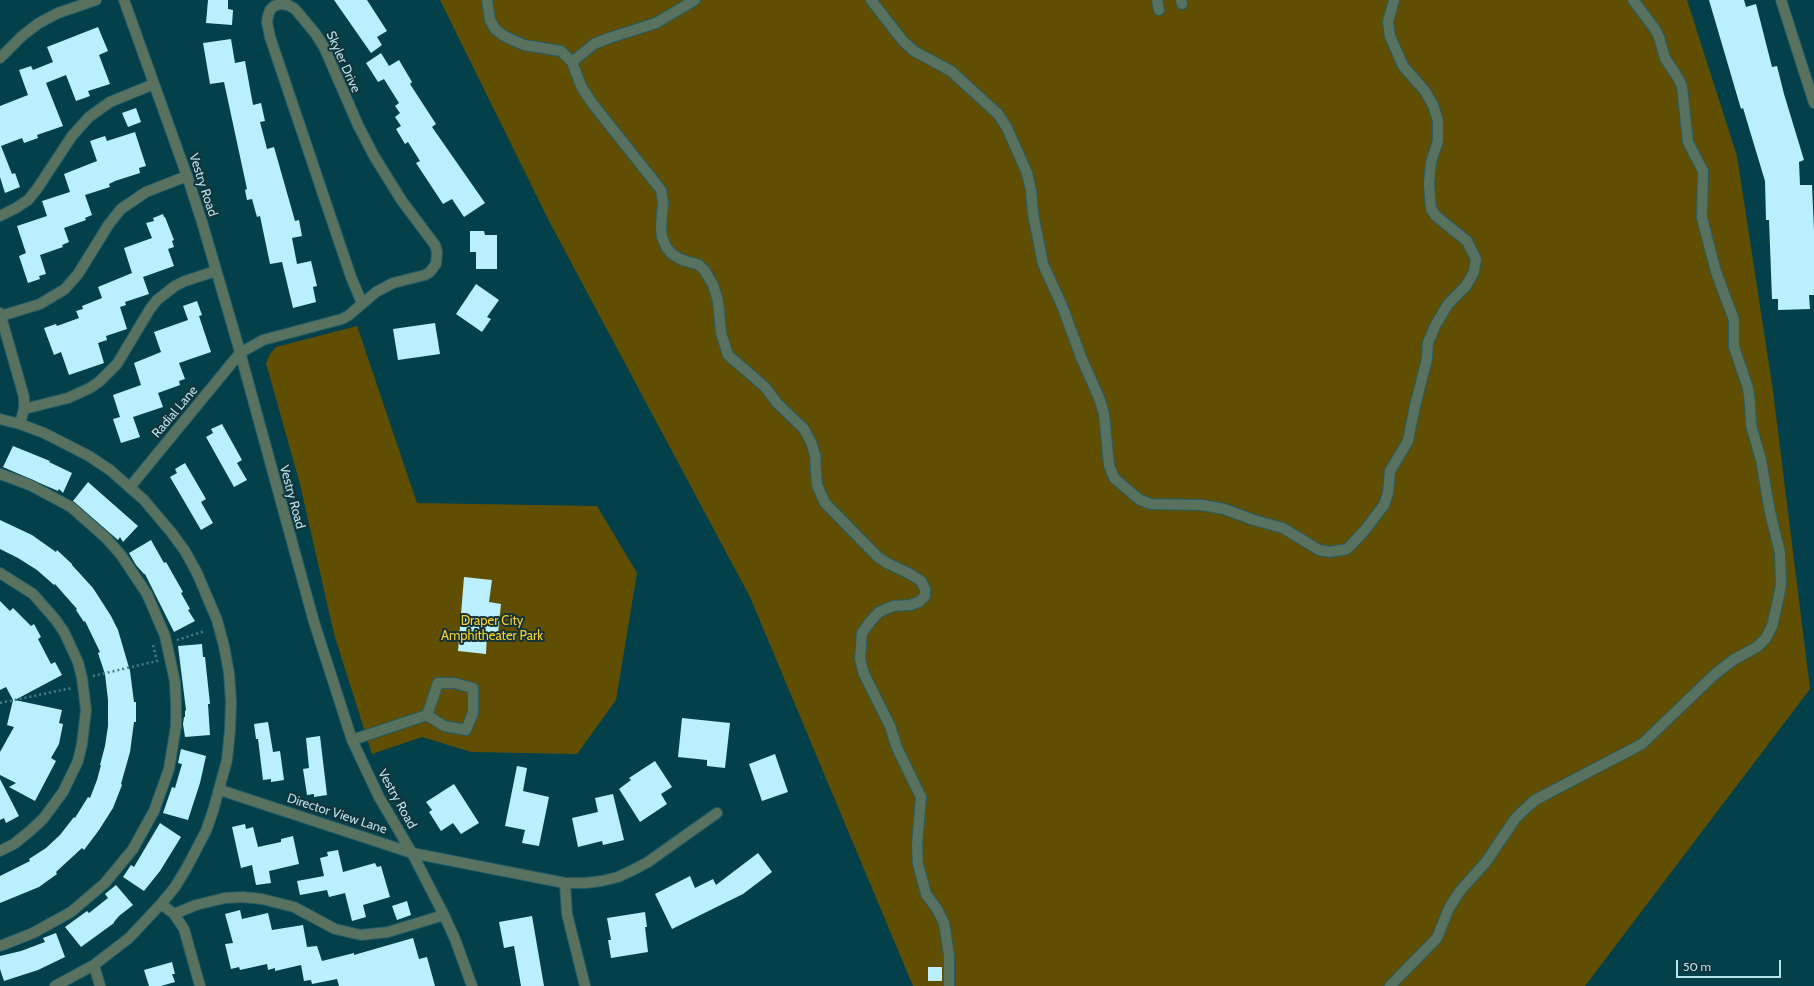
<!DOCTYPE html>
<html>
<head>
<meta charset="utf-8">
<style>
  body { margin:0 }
  #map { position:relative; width:1814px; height:986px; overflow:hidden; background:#04404a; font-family:Cabin,sans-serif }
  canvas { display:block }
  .scale { position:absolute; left:1676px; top:960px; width:105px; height:18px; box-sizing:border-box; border:2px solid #b7e3ed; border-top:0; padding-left:5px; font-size:12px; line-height:14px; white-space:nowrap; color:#b7e3ed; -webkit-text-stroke:3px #143339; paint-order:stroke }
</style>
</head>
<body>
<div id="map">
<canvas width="1814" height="986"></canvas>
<div class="scale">50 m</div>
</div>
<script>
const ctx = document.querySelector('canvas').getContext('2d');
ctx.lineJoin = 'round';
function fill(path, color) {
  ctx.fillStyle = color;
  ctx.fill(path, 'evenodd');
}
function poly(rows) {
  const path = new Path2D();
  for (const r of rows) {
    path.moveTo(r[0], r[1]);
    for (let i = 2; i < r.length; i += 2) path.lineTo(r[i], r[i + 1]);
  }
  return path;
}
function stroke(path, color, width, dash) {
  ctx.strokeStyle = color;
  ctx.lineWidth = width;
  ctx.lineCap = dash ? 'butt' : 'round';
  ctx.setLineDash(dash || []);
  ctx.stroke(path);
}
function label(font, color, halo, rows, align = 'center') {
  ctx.font = font + ' Cabin,sans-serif';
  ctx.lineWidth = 4;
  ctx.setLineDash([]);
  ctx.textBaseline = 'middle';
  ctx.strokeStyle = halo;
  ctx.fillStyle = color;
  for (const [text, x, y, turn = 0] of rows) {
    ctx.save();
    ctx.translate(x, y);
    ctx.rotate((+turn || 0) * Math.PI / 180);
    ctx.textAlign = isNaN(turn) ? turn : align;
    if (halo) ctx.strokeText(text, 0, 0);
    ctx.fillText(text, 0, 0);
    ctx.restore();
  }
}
fill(poly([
  [440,0,1687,0,1737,156,1773,391,1810,689,1585,986,913,986,750,597,550,223],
  [357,326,417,503,597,506,637,573,616,700,577,754,471,752,422,737,372,754,334,634,300,484,266,363,270,354,276,347]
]), '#604e02');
fill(poly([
  [208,0,228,0,228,9,233,10,232,25,206,23],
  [334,0,367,0,387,31,377,37,382,45,371,53],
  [1709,0,1744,0,1746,7,1756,4,1772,67,1777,66,1784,94,1804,160,1799,162,1800,185,1812,185,1814,231,1814,295,1809,295,1810,309,1778,310,1778,299,1772,299,1769,220,1766,220,1765,181,1743,108,1741,109],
  [98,27,108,51,99,55,110,84,88,91,90,96,76,101,66,75,46,83,63,126,37,135,38,138,24,143,22,138,1,146,12,174,15,173,20,187,5,193,0,177,0,106,28,95,19,70,31,66,33,70,53,62,47,47],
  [231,39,235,63,245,61,253,105,261,103,265,121,260,122,267,149,274,147,295,221,299,220,302,236,292,238,297,264,311,261,317,286,313,287,316,302,293,308,282,262,270,264,260,216,257,217,252,199,247,200,245,190,247,189,224,82,210,84,203,43],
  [381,53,389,66,399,60,412,82,410,84,436,124,432,127,485,203,464,217,452,199,443,204,416,163,420,161,408,142,405,144,396,129,401,126,395,117,400,113,395,106,399,103,384,79,378,82,366,63],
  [136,108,141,122,128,127,122,113],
  [135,132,146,166,139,168,140,173,115,181,109,184,110,187,85,195,92,215,85,218,86,220,64,228,69,242,62,245,63,247,40,255,46,274,39,276,40,279,28,283,19,256,26,253,17,226,47,216,42,201,70,192,64,174,97,161,90,141,105,136,107,141],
  [163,214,164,217,165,217,174,240,172,241,174,247,168,249,174,266,143,277,149,294,125,302,126,305,120,307,127,329,106,336,107,340,98,343,104,363,69,375,61,352,54,355,44,328,56,324,57,326,79,318,76,311,83,309,82,306,102,298,98,287,132,273,124,248,152,238,146,223,154,221,153,218],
  [470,231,484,231,485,235,497,235,497,269,476,269,476,252,470,252],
  [476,284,499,300,487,317,491,319,482,332,456,314],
  [197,301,202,315,199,316,211,352,179,363,185,379,179,381,180,385,158,393,163,407,133,417,140,437,121,443,113,419,120,417,113,395,141,385,134,363,161,352,154,332,188,320,183,306],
  [435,323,440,354,398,360,393,329],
  [222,424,242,460,237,463,247,480,234,487,206,437,213,433,211,429],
  [13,446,50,461,49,462,72,473,63,493,59,489,58,491,3,467],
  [185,463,206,499,201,502,213,523,201,530,170,477,177,473,175,469],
  [88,482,138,526,123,542,120,537,118,540,73,501],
  [0,520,32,535,56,552,57,550,72,564,72,565,93,588,111,616,118,630,130,671,134,702,136,702,136,722,134,722,130,752,121,784,122,785,113,808,99,830,84,850,82,848,56,872,57,874,39,887,0,903,0,876,30,861,29,859,46,848,60,835,74,817,75,818,88,797,90,798,97,780,101,765,100,765,105,746,108,726,108,700,105,674,98,653,100,652,85,621,84,622,76,610,77,609,55,584,54,585,37,570,18,558,0,549],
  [151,540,164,563,166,562,183,592,181,593,190,609,188,610,195,621,174,632,145,574,144,574,136,565,129,553],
  [464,577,492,580,489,602,501,604,498,633,487,632,486,654,458,651],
  [0,601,10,611,13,608,31,626,34,624,41,637,38,639,51,664,55,662,62,675,15,700,62,710,59,723,63,724,59,744,51,758,56,761,35,801,9,787,16,783,0,775,0,752,14,727,7,725,13,700,6,687,0,690],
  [202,644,203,657,205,657,210,704,208,704,210,735,185,737,183,724,184,717,185,717,185,711,186,710,178,646],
  [682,718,730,723,725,768,707,766,707,760,678,757],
  [268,722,273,752,280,751,284,780,271,782,271,779,263,780,258,739,256,739,254,724],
  [320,736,327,795,314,797,314,794,307,795,303,769,309,768,306,738],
  [181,749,206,756,200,783,188,820,163,813,172,787,175,788,182,764,178,763],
  [775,754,788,792,762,801,749,764],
  [655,761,672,787,661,794,667,804,640,822,619,789,631,780,629,778],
  [517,766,527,768,523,791,549,797,539,846,522,843,525,830,505,826],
  [0,779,19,816,6,823,4,818,0,820],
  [454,784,479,823,461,834,453,823,441,831,429,812,432,810,426,802],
  [613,794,624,840,603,845,602,841,578,847,572,818,598,812,595,798],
  [160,823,181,837,160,871,144,891,123,877,131,865,134,867],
  [245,824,246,829,253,827,258,847,281,842,281,839,293,836,299,864,269,871,271,883,256,885,252,865,241,868,232,827],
  [338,850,343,872,375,863,377,867,381,866,390,897,363,905,366,917,352,921,345,893,329,897,327,890,300,895,297,881,324,876,320,858,328,856,327,852],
  [758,853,772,872,743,894,672,929,655,894,690,876,695,888,713,879,716,885],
  [116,885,133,905,119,916,114,922,114,923,81,947,65,927,87,911,89,913,108,898,105,894],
  [407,901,411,915,397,920,392,906],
  [240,910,242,919,268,913,272,930,303,925,307,947,317,946,322,961,354,953,354,955,413,938,419,959,427,957,435,986,339,986,337,979,312,984,311,980,304,981,301,965,275,971,275,968,268,970,267,964,240,970,239,967,231,969,225,944,233,943,225,914],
  [645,912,647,927,645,927,648,952,611,958,608,940,611,940,607,918],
  [532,916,544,986,521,986,514,946,504,948,499,922],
  [56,933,65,957,38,970,4,981,0,969,0,956,21,951,45,942,43,938],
  [172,962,175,974,172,974,175,982,161,986,149,986,144,970],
  [928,967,942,967,942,981,928,981]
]), '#b9f0fc');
const minor = poly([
  [124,0,187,176,202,222,238,345,314,622,352,740,379,797,412,853,444,915,455,939,472,986],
  [487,0,490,20,495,29,504,36,524,45,561,51,572,62,581,86,592,103,661,190,663,202,661,227,662,237,666,247,672,254,680,259,699,265,705,271,713,285,718,301,721,333,728,355,765,387,777,403,804,429,811,442,815,455,817,485,825,503,878,557,887,563,910,574,921,581,925,589,925,596,919,602,910,605,893,606,879,612,870,622,862,633,860,659,864,674,890,726,897,748,921,797,917,846,918,864,926,894,937,909,944,923,949,955,949,986],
  [871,0,903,41,914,51,951,71,998,114,1007,128,1027,173,1031,190,1033,214,1043,264,1063,308,1081,357,1100,400,1104,414,1109,465,1114,478,1140,500,1151,504,1202,505,1224,509,1254,520,1283,528,1319,550,1330,552,1347,549,1353,543,1365,530,1384,505,1388,493,1390,471,1408,441,1415,406,1427,359,1428,343,1435,326,1448,304,1466,286,1474,272,1476,259,1467,241,1436,216,1431,209,1429,184,1431,162,1438,141,1438,121,1433,105,1425,91,1403,66,1390,36,1388,22,1394,0],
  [1157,0,1159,10],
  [1181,0,1182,4],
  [1781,0,1814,103],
  [0,58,22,36,39,23,58,13,96,0],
  [572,62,594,44,609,38,656,23,695,0],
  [0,216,16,208,28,200,37,189,72,136,89,117,110,102,154,84],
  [0,313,24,397,24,409,20,424],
  [1,316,40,304,65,289,78,274,109,224,121,209,146,192,187,176],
  [24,409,68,398,90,388,100,381,117,364,150,309,157,300,175,286,185,281,216,271],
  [0,419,20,424,44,433,89,456,110,470,144,500,171,532,185,551,197,573,217,620,224,646,229,673,231,701,230,730,227,760,213,811,206,831,186,869,175,887,161,904,129,938,94,965,55,986],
  [0,474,30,485,71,507,106,538,121,555,147,594,165,636,175,682,176,704,176,726,169,769,154,811,133,849,105,883,71,912,33,933,0,946],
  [130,487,240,353,263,340,342,319,349,315,376,292,393,283,425,275,430,272,436,264,437,252,435,245,402,201,374,156,358,125,324,47,315,33,295,9,288,5,281,4,274,6,270,10,268,16,267,22,270,37,351,277,362,303],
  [0,573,33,594,55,619,64,632,78,662,82,678,86,710,82,744,78,761,63,792,43,819,30,831,14,844,0,851],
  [352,740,427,715,438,683,454,683,473,688,473,713,466,730,444,726,427,715],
  [220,790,412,853,565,883,585,883,602,881,618,877,633,870,648,862,717,813],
  [565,883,567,914,585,986],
  [161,904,174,914,184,929,200,986],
  [174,914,196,905,225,898,243,897,262,899,294,907,335,929,361,935,388,932,444,915],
  [94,965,100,986],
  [1390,986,1437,938,1449,908,1460,891,1486,862,1515,819,1524,810,1535,800,1642,744,1714,675,1733,660,1757,647,1766,638,1772,626,1777,605,1781,585,1780,553,1770,512,1761,460,1751,425,1750,403,1748,388,1734,347,1734,320,1716,272,1702,218,1703,171,1688,142,1682,86,1678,78,1665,58,1659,37,1655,29,1633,0]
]);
stroke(minor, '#245d67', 12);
stroke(poly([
  [177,640,205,631],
  [93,676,157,661,153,645,156,644],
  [0,703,72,688]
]), '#487e88', 2.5, [2, 3]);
stroke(minor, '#58725f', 10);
label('13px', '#b7e3ed', '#143339', [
  ["Skyler Drive",343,62,66],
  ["Vestry Road",203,185,72],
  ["Radial Lane",175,412,-50],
  ["Vestry Road",292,497,75],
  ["Vestry Road",397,799,61],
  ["Director View Lane",337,814,18]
]);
label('13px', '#facf27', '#143339', [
  ["Draper City",492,621],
  ["Amphitheater Park",492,636]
]);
</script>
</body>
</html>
